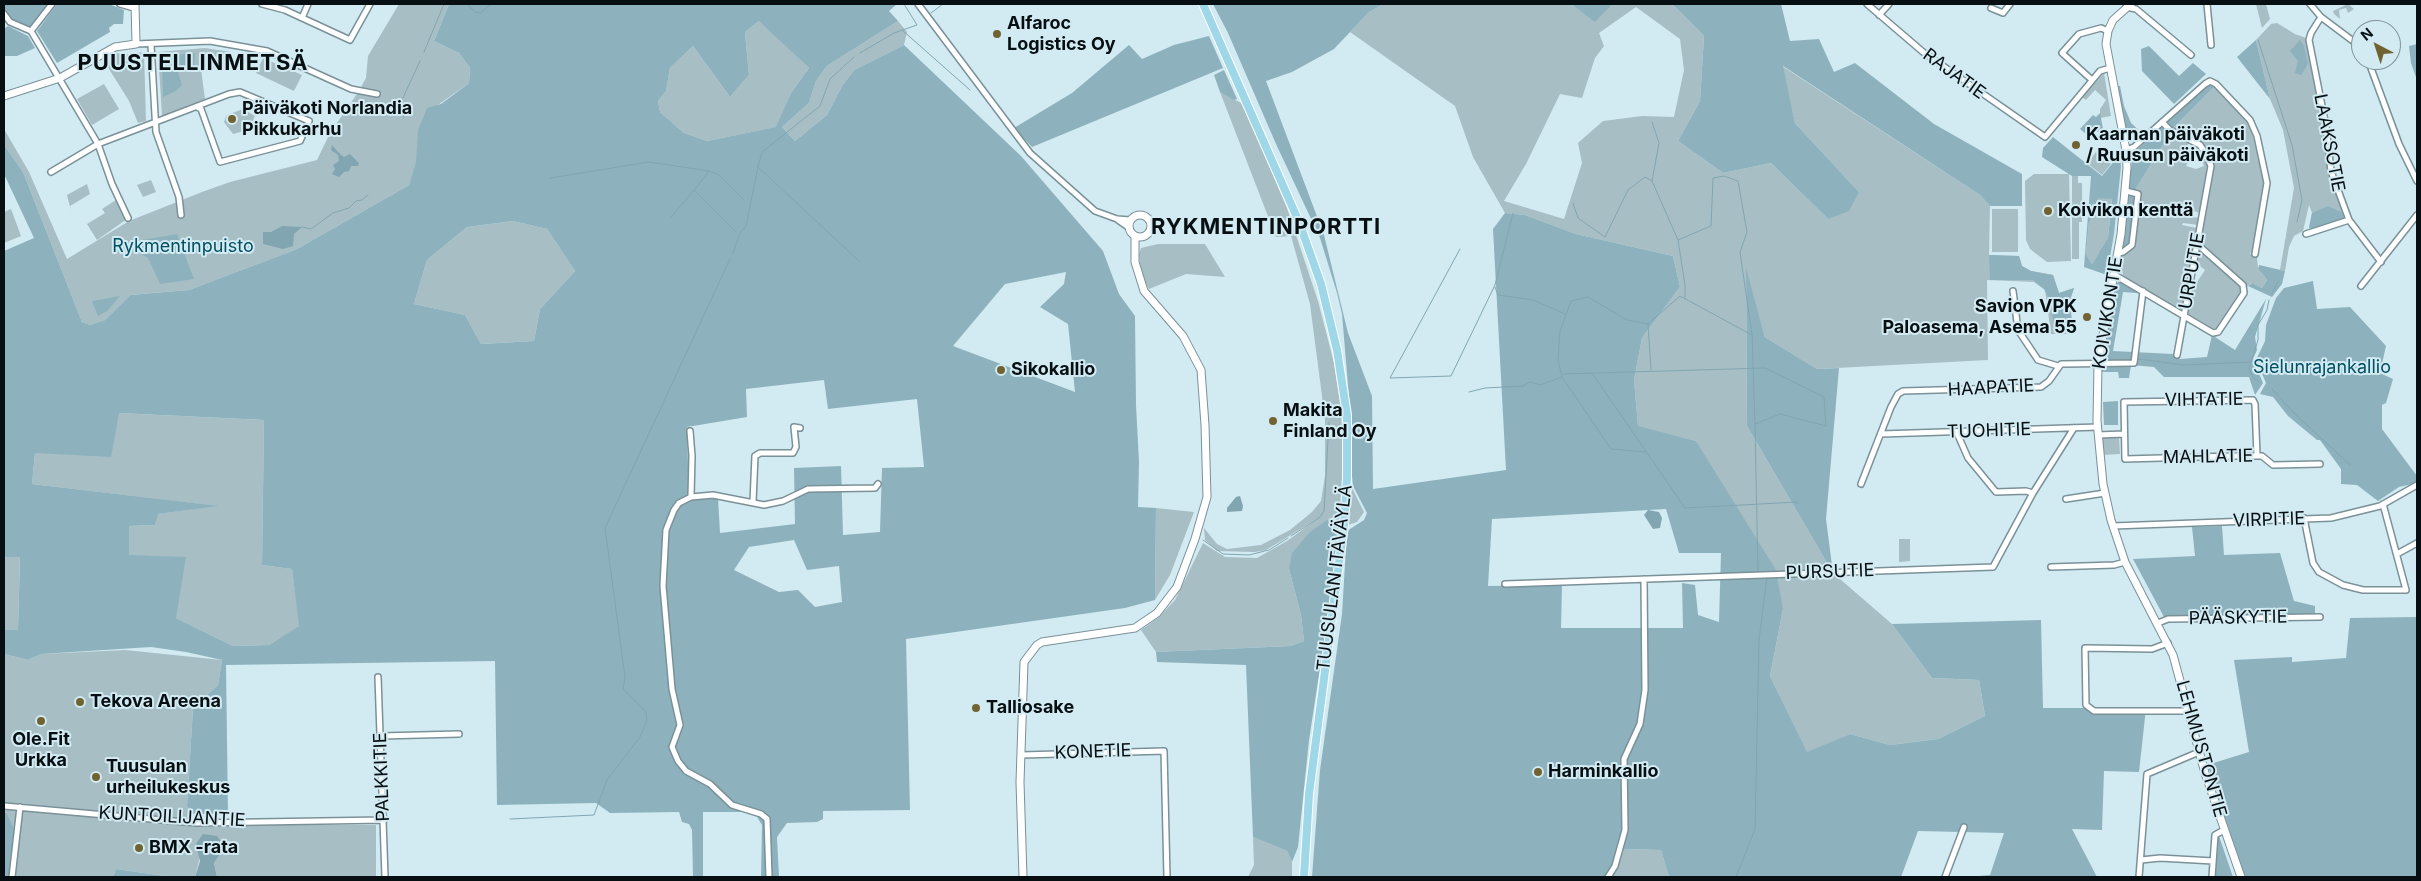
<!DOCTYPE html>
<html>
<head>
<meta charset="utf-8">
<style>
  body { margin:0 }
  #map { position:relative; width:2421px; height:881px; overflow:hidden; background:#d2eaf2; font-family:Inter,sans-serif }
  canvas { display:block }
  .frame { position:absolute; inset:0; border:5px solid #070f12; pointer-events:none }
  .north { position:absolute; left:2351px; top:20px; width:50px; height:50px; box-sizing:border-box; background:#d2eaf2; border:1px solid #819298; border-radius:50%; rotate:320deg; font-size:14px; font-weight:700; line-height:20px; text-align:center; color:#070f12 }
  .north::after { content:''; display:block; margin:auto; width:18px; height:22px; background:#716331; clip-path:polygon(50% 0,100% 100%,50% 72%,0 100%) }
</style>
</head>
<body>
<div id="map">
<canvas width="2421" height="881"></canvas>
<div class="frame"></div>
<div class="north">N</div>
</div>
<script>
const ctx = document.querySelector('canvas').getContext('2d');
ctx.lineJoin = 'round';
function fill(path, color) {
  ctx.fillStyle = color;
  ctx.fill(path, 'evenodd');
}
function poly(rows) {
  const path = new Path2D();
  for (const r of rows) {
    if (r.length === 3) {
      path.moveTo(r[0] + r[2], r[1]);
      path.arc(r[0], r[1], r[2], 0, 2 * Math.PI);
      continue;
    }
    path.moveTo(r[0], r[1]);
    for (let i = 2; i < r.length; i += 2) path.lineTo(r[i], r[i + 1]);
  }
  return path;
}
function stroke(path, color, width, dash) {
  ctx.strokeStyle = color;
  ctx.lineWidth = width;
  ctx.lineCap = dash ? 'butt' : 'round';
  ctx.setLineDash(dash || []);
  ctx.stroke(path);
}
function label(font, color, halo, rows, align = 'center') {
  ctx.font = font + ' Inter,sans-serif';
  ctx.lineWidth = 4;
  ctx.setLineDash([]);
  ctx.textBaseline = 'middle';
  ctx.strokeStyle = halo;
  ctx.fillStyle = color;
  for (const [text, x, y, turn = 0] of rows) {
    ctx.save();
    ctx.translate(x, y);
    ctx.rotate((+turn || 0) * Math.PI / 180);
    ctx.textAlign = isNaN(turn) ? turn : align;
    if (halo) ctx.strokeText(text, 0, 0);
    ctx.fillText(text, 0, 0);
    ctx.restore();
  }
}
fill(poly([
  [399,4,449,4,434,41,459,53,470,68,469,83,435,107,409,185,297,249,189,290,130,295,105,320,90,325,82,322,23,172,4,145,4,129,29,172,67,259,129,221,202,192,230,182,317,160,330,133,359,91,366,78,368,56],
  [1383,4,1571,4,1595,21,1613,4,1672,4,1704,36,1700,101,1678,141,1723,173,1771,163,1828,219,1859,192,1795,123,1782,66,1980,195,1990,206,1989,255,2019,256,2022,266,2031,271,2053,275,2059,293,2074,288,2070,300,2073,334,2051,334,2045,290,2034,282,1987,280,1988,360,1817,369,1765,337,1746,271,1747,426,1833,573,1892,624,1932,678,1979,680,1985,716,1938,739,1890,745,1850,734,1807,753,1770,676,1783,609,1696,441,1638,427,1634,380,1642,338,1680,287,1673,256,1576,234,1525,215,1505,213,1473,157,1455,106,1350,32,1368,13],
  [1636,7,1680,39,1684,70,1674,117,1642,116,1603,121,1578,143,1582,163,1564,219,1504,201,1526,164,1560,94,1582,98,1595,58,1604,46,1599,33],
  [2256,4,2266,4,2270,19,2262,28],
  [2348,4,2354,9,2348,13,2346,8,2339,10,2340,19,2334,14,2333,11],
  [760,20,809,68,791,93,777,127,707,141,684,133,660,112,658,101,666,91,670,68,693,46,730,97,749,75,745,32],
  [898,21,907,32,904,45,854,70,842,86,827,115,795,141,782,127,809,103,816,81,827,66],
  [2277,23,2295,34,2306,38,2328,163,2345,220,2309,228,2312,213,2309,205,2303,231,2294,236,2289,247,2285,271,2280,270,2294,188,2283,130,2270,99,2256,40,2271,24],
  [205,48,231,52,226,67,201,69,205,99,162,116,158,52],
  [144,52,146,121,138,123,129,101,104,61,118,53,123,55],
  [263,58,302,75,294,91,256,73],
  [2104,73,2111,116,2100,118,2100,109,2106,100,2095,90,2086,100,2082,97],
  [104,84,119,109,92,125,77,99],
  [2215,86,2247,121,2253,136,2264,184,2253,248,2250,254,2257,258,2258,269,2267,280,2262,288,2251,283,2239,295,2219,327,2214,329,2187,313,2193,279,2197,282,2205,270,2197,264,2212,160,2205,146,2193,139,2183,150,2167,155,2177,161,2192,144,2196,147,2186,166,2196,169,2204,166,2199,154,2195,152,2198,148,2208,167,2200,213,2185,208,2184,212,2186,216,2199,218,2198,225,2183,223,2182,225,2197,228,2182,309,2178,309,2136,285,2123,275,2122,269,2123,254,2137,196,2135,190,2174,127],
  [1220,92,1243,104,1287,208,1318,301,1334,363,1341,409,1343,462,1341,516,1327,520,1289,569,1301,615,1304,641,1291,646,1156,652,1141,630,1158,618,1175,600,1203,543,1225,557,1257,558,1287,541,1317,519,1266,550,1255,552,1217,551,1205,540,1204,528,1217,544,1227,549,1261,545,1290,530,1312,512,1321,501,1325,476,1325,419,1310,304,1291,236,1276,237],
  [243,109,255,116,251,124,243,126,244,131,233,134,224,122,225,119,227,115],
  [2096,152,2111,164,2102,175,2087,163],
  [2034,174,2069,174,2071,261,2047,262,2030,249,2026,240,2025,181],
  [2072,176,2078,176,2078,183,2082,183,2082,222,2079,222,2079,259,2072,259],
  [151,180,156,192,143,197,137,185],
  [87,184,90,194,70,206,71,211,67,195],
  [2098,198,2112,198,2108,237,2092,264,2086,254,2089,221,2096,210],
  [116,200,127,219,97,240,87,224,105,213,102,209],
  [11,209,21,236,4,243,4,212],
  [1992,209,2018,209,2018,252,1992,252],
  [513,221,547,229,575,271,540,309,534,341,481,344,465,315,414,304,427,260,467,227],
  [1158,244,1205,244,1225,277,1186,274,1149,289,1141,275,1139,254,1141,248],
  [119,413,264,420,262,565,292,569,300,626,269,645,233,646,176,618,129,555,129,526,155,525,157,514,216,506,32,484,35,453],
  [2102,437,2119,437,2120,454,2103,455],
  [1352,488,1364,512,1357,522,1348,525],
  [1156,508,1194,512,1170,575,1155,600],
  [1899,539,1910,539,1910,561,1899,562],
  [20,556,18,630,4,630,4,557],
  [125,650,222,660,218,685,193,708,187,806,193,814,191,827,225,825,376,825,376,877,217,877,214,863,221,853,200,857,195,877,172,877,116,869,113,877,9,877,14,828,7,813,4,812,4,654,28,660,41,654],
  [1253,837,1287,851,1292,862,1292,877,1248,877,1254,865],
  [1624,849,1661,850,1669,877,1604,877]
]), '#a8bec5');
fill(poly([
  [4,4,49,4,30,28,10,19,4,11],
  [57,4,109,4,124,10,123,24,114,24,109,28,110,32,57,63,37,31],
  [449,4,897,4,889,11,898,21,827,66,816,81,809,103,782,127,795,141,827,115,842,86,854,70,904,45,1021,156,1103,251,1119,294,1135,316,1136,405,1139,462,1138,507,1156,508,1155,600,1125,608,906,639,910,810,823,811,823,819,817,822,787,823,777,837,779,877,761,877,762,825,754,812,703,812,703,877,693,877,692,830,689,824,682,822,679,812,610,813,596,803,497,805,495,661,226,665,228,814,193,814,187,806,193,708,218,685,222,660,186,652,151,647,41,654,28,660,4,654,4,630,18,630,20,557,4,557,4,251,34,238,4,174,4,145,23,172,82,322,90,325,105,320,130,295,189,290,297,249,409,185,416,162,418,130,427,108,441,104,469,83,470,68,459,53,434,41],
  [759,21,809,68,791,93,776,127,707,141,684,133,660,112,658,101,666,91,670,68,693,46,730,97,749,75,745,32],
  [513,221,547,229,575,271,540,309,534,341,481,344,465,315,414,304,427,260,467,227],
  [1066,272,1064,284,1040,307,1068,324,1075,392,953,346,1005,284],
  [824,380,828,409,917,399,924,467,882,468,880,532,843,535,841,466,794,468,795,524,720,533,718,498,689,500,687,427,747,417,746,389],
  [119,413,264,420,262,565,292,569,299,626,269,645,233,646,176,618,186,557,129,555,129,526,155,525,158,514,219,506,32,484,35,453,111,457],
  [794,540,807,570,839,566,842,602,815,607,798,590,779,592,734,570,749,547],
  [1213,4,1383,4,1368,13,1334,49,1292,72,1266,81,1324,235,1348,333,1372,396,1373,489,1506,470,1493,229,1505,213,1525,215,1576,234,1673,256,1680,287,1642,338,1634,380,1638,426,1696,441,1776,570,1783,609,1770,676,1807,752,1850,734,1890,745,1938,739,1985,716,1979,680,1932,678,1892,624,2041,620,2043,708,2146,708,2139,772,2104,771,2102,830,2072,829,2097,877,1967,877,1990,875,2004,833,1918,831,1901,877,1669,877,1661,850,1624,849,1604,877,1312,877,1320,770,1342,614,1347,531,1364,520,1367,513,1353,486,1352,476,1351,421,1342,314,1337,293,1320,238,1276,144,1228,33],
  [1666,509,1679,553,1721,553,1719,622,1698,615,1695,585,1682,583,1683,628,1561,628,1562,585,1488,586,1492,519],
  [1571,4,1613,4,1595,22],
  [1672,4,1781,4,1790,41,1819,39,1834,72,1855,63,1934,124,2022,174,2022,206,1990,206,1980,195,1783,66,1795,123,1859,192,1849,211,1828,219,1771,163,1723,173,1678,141,1700,101,1704,36],
  [8,26,28,36,35,48,17,56,4,56,4,29],
  [1209,36,1223,68,1032,147,1014,128,1072,93,1129,45,1142,59,1174,45],
  [2256,40,2270,99,2237,57],
  [2300,40,2304,46,2308,64,2301,75,2295,73,2298,61,2290,51],
  [2417,44,2417,80,2411,63,2409,46],
  [2149,46,2179,76,2193,63,2206,74,2174,104,2142,71,2141,49],
  [195,53,194,67,178,72,182,85,176,91,163,97,162,60,165,56],
  [1224,70,1237,99,1234,100,1220,92,1214,75],
  [2116,86,2120,86,2124,106,2131,123,2142,133,2129,142],
  [2206,86,2215,86,2174,127,2135,190,2137,196,2130,244,2123,254,2122,269,2119,269,2116,283,2122,281,2137,290,2137,293,2123,292,2113,351,2173,354,2180,359,2207,357,2212,335,2235,350,2266,299,2255,337,2257,350,2253,359,2263,383,2255,395,2249,377,2164,377,2154,367,2131,365,2129,378,2119,378,2118,372,2100,372,2133,156,2136,151],
  [2100,113,2104,134,2092,130,2086,134,2080,129,2093,115,2096,117],
  [2053,137,2102,176,2120,154,2121,167,2114,234,2107,275,2084,267,2091,176,2072,176,2042,157,2043,148],
  [2098,198,2112,199,2108,237,2092,264,2086,254,2089,222,2096,210],
  [2328,206,2341,212,2345,220,2316,230,2309,228,2312,213],
  [177,234,194,279,160,284,148,258,138,252,142,240],
  [1989,255,2019,256,2022,266,2031,271,2053,275,2059,293,2074,288,2070,300,2072,326,2066,332,2054,324,2049,299,2044,289,2033,280,1990,280],
  [2259,265,2285,271,2282,284,2272,297,2248,286,2252,283,2262,288,2267,280,2258,269],
  [1746,268,1765,337,1817,369,1839,368,1826,519,1833,573,1747,426],
  [2313,281,2317,309,2350,307,2386,346,2380,373,2393,379,2386,403,2382,405,2382,429,2417,476,2417,483,2399,487,2378,501,2357,485,2341,484,2341,469,2320,440,2317,440,2288,416,2273,397,2260,394,2266,383,2256,360,2265,341,2266,325,2276,298,2284,288],
  [120,296,107,311,98,316,92,301],
  [2118,401,2118,425,2104,425,2103,402],
  [1341,516,1337,546,1335,554,1333,554,1332,566,1334,566,1334,577,1309,740,1298,847,1292,862,1287,851,1253,837,1246,665,1157,662,1156,652,1291,646,1304,641,1301,615,1289,569,1292,553,1309,533,1327,520],
  [2222,526,2224,555,2280,553,2294,601,2315,606,2315,615,2164,617,2133,559,2195,556,2192,527],
  [2417,617,2417,877,2245,877,2220,808,2217,788,2207,765,2249,752,2234,660,2292,657,2292,662,2346,658,2350,618],
  [4,812,7,813,14,828,9,877,4,877],
  [2219,836,2233,877,2214,877,2216,838],
  [116,869,172,877,113,877]
]), '#8db2be');
fill(poly([
  [332,145,341,155,344,157,350,154,359,163,358,166,351,166,349,171,344,172,339,177,332,174,335,169,333,165,339,161,338,155,331,150],
  [282,226,302,227,294,234,293,246,283,249,263,244,263,232,271,232],
  [1240,496,1243,506,1242,511,1227,512,1227,508,1236,497],
  [1648,510,1659,512,1662,518,1660,528,1653,529,1644,515],
  [203,834,217,836,222,843,221,853,214,863,217,877,195,877,200,861,196,844]
]), '#81a6b1');
stroke(poly([
  [467,4,475,12,480,13,491,4],
  [931,13,943,4],
  [902,30,970,90],
  [2258,40,2292,145,2302,200,2297,222],
  [424,52,444,4],
  [860,53,894,33,917,25,904,4],
  [854,57,830,79,820,106,762,152,758,167,859,261],
  [404,117,401,102,420,61],
  [1652,122,1659,143,1652,181,1678,240,1685,285,1685,299],
  [550,178,649,162,709,171,719,175,743,199],
  [695,189,709,171],
  [1573,203,1578,218,1605,237,1628,190,1645,177,1652,181],
  [671,217,694,190,735,231],
  [302,227,311,229,333,213,349,208,356,201,362,200,368,195],
  [1678,240,1711,226,1713,178,1724,176,1738,181,1747,232,1740,252,1752,335,1755,424],
  [1460,249,1390,378,1451,376,1495,285,1513,213],
  [733,253,740,233,746,226,758,167],
  [1495,287,1498,295,1533,300,1565,314],
  [2273,291,2278,282],
  [2139,359,2184,365,2251,362],
  [1651,370,1648,324,1680,296,1752,335],
  [1592,373,1685,508,1798,502],
  [1563,374,1765,368,1824,397,1826,426,1780,414,1755,424,1758,574],
  [2259,382,2253,377,2249,368,2258,340,2258,325,2267,310,2269,300],
  [2272,389,2294,413,2350,465],
  [1469,392,1485,388,1523,386,1530,382,1540,385,1562,377],
  [1646,452,1611,449,1562,377,1558,360,1560,331,1571,301,1588,297,1627,320,1648,324],
  [1291,536,1319,518,1324,511,1329,422],
  [1203,540,1223,554,1249,555,1269,550,1288,538],
  [510,819,594,815,607,780,640,737,647,720,646,712,623,689,625,677,605,528,730,259],
  [1736,877,1755,829,1759,640,1767,577]
]), '#81a6b1', 1);
const street = poly([
  [52,4,31,31,98,144,229,94,240,92,309,121,300,141,220,162,201,109,197,107],
  [120,4,134,8],
  [262,4,285,10,350,40,370,4],
  [918,4,1030,153,1095,211,1117,219,1130,220],
  [1867,4,1923,52,2045,137,2100,71,2110,68],
  [2207,4,2211,45],
  [2310,4,2321,17,2361,47],
  [2126,7,2136,9,2191,55],
  [1991,8,2003,13,2010,4],
  [4,14,10,22,31,31],
  [1879,15,1889,4],
  [2321,17,2311,33,2309,40,2326,126,2331,171,2349,220,2381,262],
  [302,18,308,4],
  [136,44,210,41,267,51,351,89,377,94],
  [151,45,156,132,179,197,181,215],
  [2368,60,2399,144,2417,181],
  [2092,80,2062,53,2079,34,2101,28,2108,31],
  [2162,122,2170,130,2200,145,2206,154,2211,166,2177,355],
  [2126,150,2134,147,2205,84,2210,81,2216,84,2250,120,2257,136,2267,183,2255,254],
  [51,172,98,144,112,184,128,218],
  [1118,220,1128,227],
  [2306,234,2349,220],
  [2118,253,2123,252,2132,245,2138,194,2126,191],
  [2113,274,2213,333,2218,332,2244,293,2243,285,2197,244],
  [2361,286,2417,215],
  [2013,291,2018,330,2038,360,2058,366],
  [690,431,692,456,691,497],
  [1957,433,1968,458,1996,492,2026,491,2033,493],
  [1881,434,2098,427],
  [2098,435,2124,434],
  [2257,456,2255,404,2253,400,2124,402,2125,459,2233,456,2262,456,2273,465,2320,464],
  [1861,484,1891,407,1898,394,1903,391,2041,387,2049,381,2061,364,2134,363,2143,291],
  [2066,499,2105,493],
  [753,502,755,456,760,453,793,453,796,447,794,427,800,428],
  [2304,518,2313,563,2319,572,2343,585,2363,590,2406,590,2383,504],
  [2113,526,2331,518,2380,506,2417,485],
  [2397,554,2417,543],
  [2051,567,2114,565,2125,562],
  [1505,584,1993,567,2033,493,2074,428],
  [2158,623,2168,619,2320,617],
  [2168,643,2152,649,2085,648,2086,705,2094,711,2189,711],
  [378,677,385,877],
  [381,736,459,734],
  [1022,755,1164,751,1167,877],
  [4,806,196,823,384,820],
  [2141,860,2160,858,2213,861],
  [12,877,20,807],
  [769,877,767,819,761,814,732,805,710,784,686,771,678,761,672,747,680,725,672,689,663,586,666,530,674,510,679,503,691,497,713,495,764,505,783,501,808,489,875,488,878,484],
  [1608,877,1615,866,1625,830,1624,759,1640,724,1645,690,1644,579],
  [1945,877,1964,827],
  [2139,877,2147,774,2199,752],
  [2212,877,2215,835,2224,830]
]);
const secondary = poly([
  [2131,4,2113,20,2108,31,2106,44,2126,150,2127,168,2121,234,2098,363,2097,421,2103,484,2111,520,2125,562,2173,655,2205,773,2241,877],
  [4,96,60,78,115,47,136,44,135,4],
  [1140,226,11],
  [1023,877,1020,782,1024,662,1037,645,1042,642,1135,628,1157,613,1177,587,1195,539,1207,497,1205,425,1201,370,1183,336,1144,291,1135,262,1135,236]
]);
const primary = poly([
  [1203,4,1299,222,1321,284,1337,350,1347,415,1347,478,1344,525,1309,794,1304,877]
]);
stroke(street, '#7b9198', 8);
stroke(secondary, '#7b9198', 9);
stroke(primary, '#fff', 10);
stroke(street, '#fff', 5);
stroke(secondary, '#fff', 7);
stroke(primary, '#9dd7e8', 8);
for (const [x, y, r, color] of [
  [997,34,5,"#716331"],
  [232,119,5,"#716331"],
  [2076,145,5,"#716331"],
  [2048,211,5,"#716331"],
  [2087,317,5,"#716331"],
  [1001,370,5,"#716331"],
  [1273,421,5,"#716331"],
  [80,702,5,"#716331"],
  [976,708,5,"#716331"],
  [41,721,5,"#716331"],
  [1538,772,5,"#716331"],
  [96,777,5,"#716331"],
  [139,848,5,"#716331"]
]) {
  const dot = new Path2D();
  dot.arc(x, y, r, 0, 2 * Math.PI);
  ctx.fillStyle = color;
  ctx.fill(dot);
  stroke(dot, '#d2eaf2', 2);
}
label('bold 18px', '#070f12', '#d2eaf2', [
  ["Alfaroc",1007,24],
  ["Logistics Oy",1007,45],
  ["Päiväkoti Norlandia",242,109],
  ["Pikkukarhu",242,130],
  ["Kaarnan päiväkoti",2086,135],
  ["/ Ruusun päiväkoti",2086,156],
  ["Koivikon kenttä",2058,211],
  ["Savion VPK",2077,307,"right"],
  ["Paloasema, Asema 55",2077,328,"right"],
  ["Sikokallio",1011,370],
  ["Makita",1283,411],
  ["Finland Oy",1283,432],
  ["Tekova Areena",90,702],
  ["Talliosake",986,708],
  ["Ole.Fit",41,740,"center"],
  ["Urkka",41,761,"center"],
  ["Tuusulan",106,767],
  ["urheilukeskus",106,788],
  ["Harminkallio",1548,772],
  ["BMX -rata",149,848]
], 'left');
label('18px', '#070f12', '#d2eaf2', [
  ["RAJATIE",1954,74,36],
  ["LAAKSOTIE",2329,143,79],
  ["URPUTIE",2192,271,-80],
  ["KOIVIKONTIE",2108,313,-81],
  ["HAAPATIE",1991,388,-3],
  ["VIHTATIE",2204,400,-1],
  ["TUOHITIE",1989,431,-2],
  ["MAHLATIE",2208,457,-1],
  ["VIRPITIE",2269,520,-2],
  ["PURSUTIE",1830,572,-2],
  ["TUUSULAN ITÄVÄYLÄ",1335,578,-83],
  ["PÄÄSKYTIE",2238,618,-1],
  ["LEHMUSTONTIE",2201,749,74],
  ["KONETIE",1093,752,-2],
  ["PALKKITIE",382,777,-92],
  ["KUNTOILIJANTIE",172,817,3]
]);
label('18px', '#005062', '#d2eaf2', [
  ["Rykmentinpuisto",183,247],
  ["Sielunrajankallio",2322,368]
]);
ctx.letterSpacing = '1px';
label('bold 22px', '#070f12', '#d2eaf2', [
  ["PUUSTELLINMETSÄ",193,63],
  ["RYKMENTINPORTTI",1266,227]
]);
ctx.letterSpacing = '0px';
</script>
</body>
</html>
